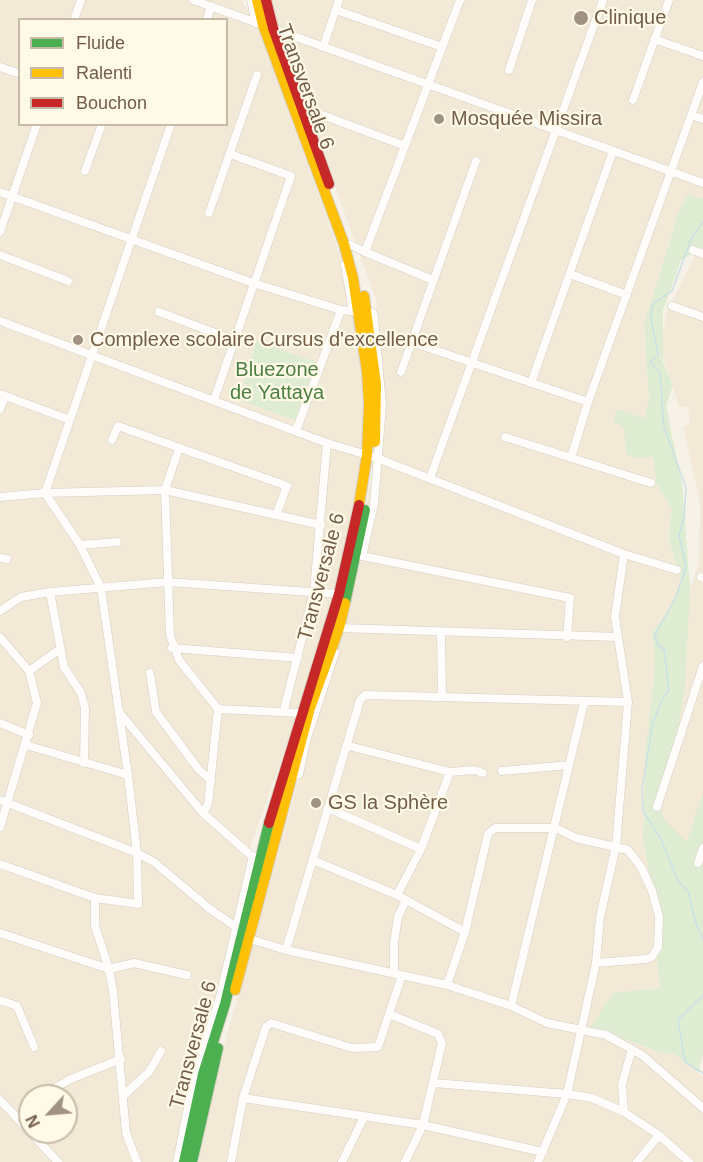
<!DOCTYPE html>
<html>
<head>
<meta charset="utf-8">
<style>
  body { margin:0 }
  #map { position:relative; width:703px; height:1162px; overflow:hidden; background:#f6f2e7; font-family:Arial,sans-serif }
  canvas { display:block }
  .legend { position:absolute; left:18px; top:18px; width:210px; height:108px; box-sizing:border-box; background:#fff9e7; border:2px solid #c7bba7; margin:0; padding:8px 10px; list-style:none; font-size:18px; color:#735d48 }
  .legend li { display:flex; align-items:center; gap:12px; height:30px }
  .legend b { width:30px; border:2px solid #c7bba7 }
  .north { position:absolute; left:18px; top:1084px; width:60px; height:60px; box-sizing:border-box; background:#fff9e7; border:2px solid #c7bba7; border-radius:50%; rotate:244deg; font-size:16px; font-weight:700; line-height:24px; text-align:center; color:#735d48 }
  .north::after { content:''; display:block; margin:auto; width:21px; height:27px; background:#a19180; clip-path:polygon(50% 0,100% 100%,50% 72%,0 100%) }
</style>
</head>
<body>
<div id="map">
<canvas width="703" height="1162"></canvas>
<ul class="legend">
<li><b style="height:8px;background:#4caf50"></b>Fluide</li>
<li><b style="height:8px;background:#ffc107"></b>Ralenti</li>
<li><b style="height:8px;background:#c62828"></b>Bouchon</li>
</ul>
<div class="north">N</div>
</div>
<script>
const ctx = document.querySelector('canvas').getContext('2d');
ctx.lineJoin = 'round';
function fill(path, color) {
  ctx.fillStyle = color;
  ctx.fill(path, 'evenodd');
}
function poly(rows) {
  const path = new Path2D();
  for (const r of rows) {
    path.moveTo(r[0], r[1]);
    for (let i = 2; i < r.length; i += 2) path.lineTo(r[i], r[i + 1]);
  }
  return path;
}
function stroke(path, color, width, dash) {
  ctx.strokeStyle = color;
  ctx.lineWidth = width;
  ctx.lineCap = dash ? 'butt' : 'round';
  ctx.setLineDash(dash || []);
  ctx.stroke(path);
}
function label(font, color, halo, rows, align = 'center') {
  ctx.font = font + ' Arial,sans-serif';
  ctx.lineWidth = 4.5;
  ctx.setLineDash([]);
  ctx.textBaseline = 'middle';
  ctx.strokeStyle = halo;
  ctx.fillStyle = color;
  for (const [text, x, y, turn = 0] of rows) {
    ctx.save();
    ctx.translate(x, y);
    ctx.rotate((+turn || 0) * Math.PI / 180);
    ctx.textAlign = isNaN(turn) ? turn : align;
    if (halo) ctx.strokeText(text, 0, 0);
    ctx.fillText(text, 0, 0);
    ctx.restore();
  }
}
fill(poly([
  [0,0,242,0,273,56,293,124,338,249,360,326,364,464,346,561,318,657,251,845,252,868,242,936,204,1033,180,1162,0,1162],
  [20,20,226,20,226,124,20,124],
  [30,1096,66,1096,66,1132,30,1132],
  [271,0,703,0,703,199,688,194,679,211,644,325,649,398,645,418,617,409,613,421,624,428,637,458,653,457,656,482,672,510,668,538,682,582,669,609,651,635,655,648,655,667,645,755,643,839,658,918,656,954,660,988,613,993,634,1043,659,1052,674,1054,703,1076,703,1162,196,1162,210,1096,316,718,371,482,377,302,275,21],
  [703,248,703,871,664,820,661,807,686,635,690,588,699,562,700,502,683,427,690,423,688,407,679,407,661,350,666,314,698,250]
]), '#f2e9d7');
fill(poly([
  [688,194,703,199,703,248,681,260,663,310,663,362,673,385,666,406,682,484,690,588,685,685,677,737,661,807,664,820,687,842,703,792,703,1054,698,1072,674,1054,659,1052,591,1026,613,993,660,988,656,954,658,918,643,839,645,755,655,667,655,648,651,635,669,609,682,582,668,538,672,510,656,482,653,457,637,458,626,454,624,428,613,421,617,409,645,418,649,398,644,325,679,211],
  [256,341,316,362,295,420,239,400]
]), '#deedd2');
stroke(poly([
  [703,222,691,239,672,291,653,304,651,318,658,355,650,362,660,373,664,427,686,488,684,518,679,535,686,567,676,597,655,634,658,646,664,649,669,690,662,700,653,722,642,789,643,811,661,839,679,883,688,891,697,927,703,939],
  [703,995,678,1020,685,1062,703,1073]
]), '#c9e0e6', 1.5);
const street = poly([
  [193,0,703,183],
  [251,0,256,23],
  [336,10,442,47],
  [74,20,81,0],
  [207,20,211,6],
  [654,39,703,56],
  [323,47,339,0],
  [0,67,20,74],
  [509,70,532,0],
  [633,100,669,0],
  [303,113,317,113,405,146],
  [691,115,703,119],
  [85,171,102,124],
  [0,192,253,283,341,310,359,312],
  [209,213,257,75],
  [0,232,37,124],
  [351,245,365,252,460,0],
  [693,250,703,254],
  [365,252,433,280],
  [0,255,68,281],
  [345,265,353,311],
  [570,274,627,295],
  [672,306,703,317],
  [159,312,234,340],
  [0,321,327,443,374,457,624,554,677,570],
  [411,342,588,402],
  [401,372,476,161],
  [531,383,613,151],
  [0,394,70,420],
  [214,400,291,176,230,154],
  [0,409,5,396],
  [296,431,341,310],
  [505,437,651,483],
  [112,440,118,426,287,486,276,515],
  [179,448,165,490,170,635,179,660,218,709,208,804,203,813],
  [571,458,588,402,703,82],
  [430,478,603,0],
  [0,497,45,493,165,490,321,525],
  [80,545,117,542],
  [357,555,570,598,567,637],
  [362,556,374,504,382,405,374,317,373,313,367,312],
  [0,558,7,559],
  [701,577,703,578],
  [50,592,64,667,81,693,85,708,84,763],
  [0,611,21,597,50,592,168,582,339,594],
  [339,628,618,637],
  [441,633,442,697],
  [0,637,29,671,37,703,0,827],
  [172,648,298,658],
  [29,671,60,649],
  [150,673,156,712,199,770,211,780],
  [218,709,301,713],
  [284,710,314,591,327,443],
  [119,712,203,813,255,859],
  [0,723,29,735],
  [26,745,128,775],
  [349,746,450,772,421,849,397,895],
  [502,771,569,765],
  [450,772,474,770,483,773],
  [291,776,299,774,306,741,335,653],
  [0,800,137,853,154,862,210,909,239,929],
  [657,807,703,666],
  [330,809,421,849],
  [315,861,397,895,465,932],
  [698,863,703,848],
  [0,864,95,898,138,904,137,853,128,775,101,588,80,545,45,493,171,124],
  [95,898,95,926,109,969,113,991,126,1133,137,1162],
  [0,933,109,969,134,963,187,975],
  [250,939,286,950,447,985,511,1006,547,1023,606,1035,642,1055,703,1108],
  [286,950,360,700,365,695,628,702],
  [394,973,394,943,398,917,406,900],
  [447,985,465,932,488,834,495,828,556,828,576,838,628,850,641,867,652,891,659,916,658,947,652,957,646,959,596,963],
  [0,1000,17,1006,34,1047],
  [511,1006,584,703],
  [389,1014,438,1034,442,1043,423,1125,405,1162],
  [434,1083,567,1094,592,1098,624,1112,659,1135,689,1162],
  [124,1095,149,1072,161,1051],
  [40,1096,71,1079,121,1059],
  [243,1098,423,1125,543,1152],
  [0,1100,30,1132],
  [624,1112,622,1084,632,1049],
  [19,1120,30,1107],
  [30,1132,58,1162],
  [177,1162,194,1077,220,997,253,856],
  [231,1162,243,1098,266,1027,271,1023,352,1048,378,1047,402,975],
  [342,1162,364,1117],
  [538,1162,567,1094,596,963,600,917,616,846,628,702,615,617,624,554],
  [637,1162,659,1135]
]);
const fast = poly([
  [345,603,365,510],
  [184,1162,203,1074,225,1004,269,823],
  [192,1162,218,1048]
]);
const slow = poly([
  [257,0,263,25,344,244,353,278,367,372,369,405,367,455,359,505],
  [364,296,376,384,375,442],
  [235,990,310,708,339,628,345,603]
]);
const jam = poly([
  [266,0,273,28,329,184],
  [269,823,339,594,359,505]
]);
stroke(street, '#d5cdc2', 9);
stroke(fast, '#d6cfc4', 12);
stroke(slow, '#d6cfc4', 12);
stroke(jam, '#d6cfc4', 12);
stroke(street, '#fefdfb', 8);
stroke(fast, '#4caf50', 10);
stroke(slow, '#ffc107', 10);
stroke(jam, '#c62828', 10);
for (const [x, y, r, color] of [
  [581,18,8,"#a19180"],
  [439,119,6,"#a19180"],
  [78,340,6,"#a19180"],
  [316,803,6,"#a19180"]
]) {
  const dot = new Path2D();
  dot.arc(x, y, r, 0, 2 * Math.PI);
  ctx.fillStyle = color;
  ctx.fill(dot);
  stroke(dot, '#fff9e7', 2);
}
label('20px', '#735d48', '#fff9e7', [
  ["Clinique",594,18],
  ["Mosquée Missira",451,119],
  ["Complexe scolaire Cursus d'excellence",90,340],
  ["GS la Sphère",328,803]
], 'left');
label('20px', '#735d48', '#fff9e7', [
  ["Transversale 6",305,87,70],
  ["Transversale 6",322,577,-75],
  ["Transversale 6",194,1045,-75]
]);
label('20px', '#4d7f42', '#fff9e7', [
  ["Bluezone",277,370],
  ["de Yattaya",277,393]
]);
</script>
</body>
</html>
